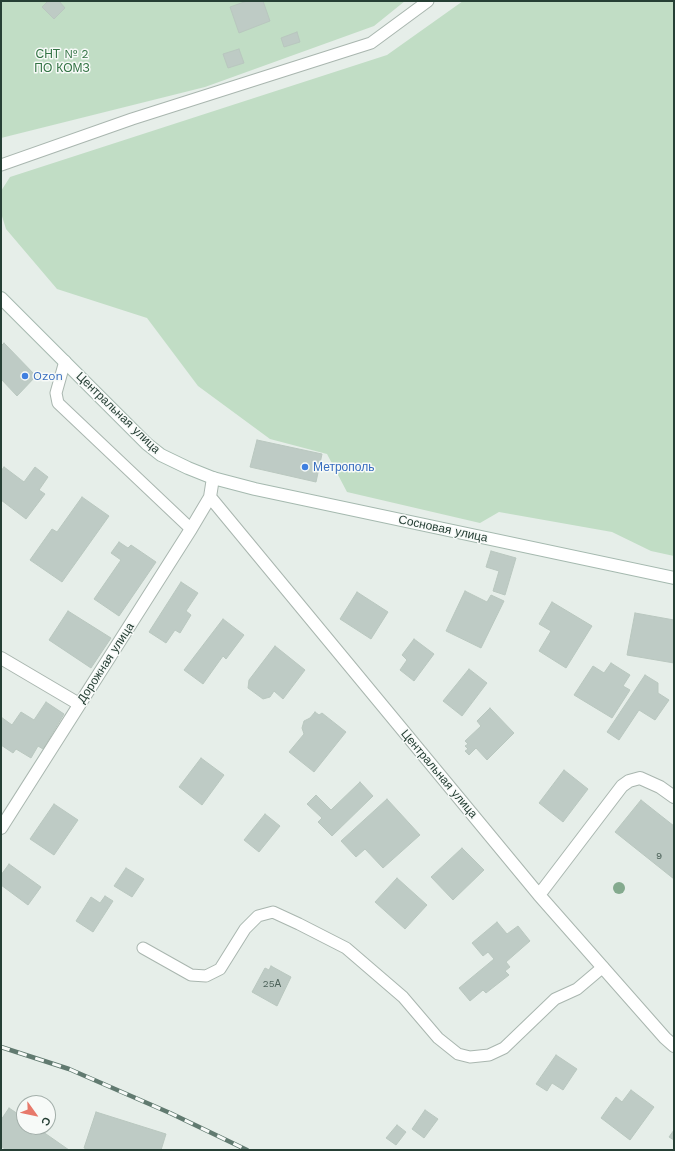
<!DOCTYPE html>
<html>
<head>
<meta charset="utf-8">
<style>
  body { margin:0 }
  #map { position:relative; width:675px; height:1151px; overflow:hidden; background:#e6eee9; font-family:"Work Sans",sans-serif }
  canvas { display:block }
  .frame { position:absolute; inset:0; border:2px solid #263f35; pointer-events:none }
  .north { position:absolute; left:16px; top:1095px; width:40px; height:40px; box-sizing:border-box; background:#f7faf8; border:1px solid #a3afaa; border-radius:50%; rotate:123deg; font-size:11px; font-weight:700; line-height:16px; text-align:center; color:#263f35 }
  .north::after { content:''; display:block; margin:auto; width:14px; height:18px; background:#e7796b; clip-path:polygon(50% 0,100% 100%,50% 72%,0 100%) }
</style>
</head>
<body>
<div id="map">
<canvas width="675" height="1151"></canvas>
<div class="frame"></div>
<div class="north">С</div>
</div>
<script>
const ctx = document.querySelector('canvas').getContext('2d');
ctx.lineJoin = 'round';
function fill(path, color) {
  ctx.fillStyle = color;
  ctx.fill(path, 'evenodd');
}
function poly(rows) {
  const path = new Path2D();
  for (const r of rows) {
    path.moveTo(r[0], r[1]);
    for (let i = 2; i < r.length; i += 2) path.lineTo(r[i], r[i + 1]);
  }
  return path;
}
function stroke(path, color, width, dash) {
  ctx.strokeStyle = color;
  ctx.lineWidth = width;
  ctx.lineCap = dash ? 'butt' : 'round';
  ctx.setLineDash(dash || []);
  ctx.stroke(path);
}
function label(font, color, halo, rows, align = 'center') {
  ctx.font = font + ' "Work Sans",sans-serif';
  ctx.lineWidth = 3;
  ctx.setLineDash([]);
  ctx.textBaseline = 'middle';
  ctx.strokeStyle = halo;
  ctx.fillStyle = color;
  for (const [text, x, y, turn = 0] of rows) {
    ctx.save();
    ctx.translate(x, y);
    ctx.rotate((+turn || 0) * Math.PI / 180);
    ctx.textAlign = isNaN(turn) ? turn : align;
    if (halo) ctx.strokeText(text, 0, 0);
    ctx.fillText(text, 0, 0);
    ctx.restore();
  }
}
fill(poly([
  [1,1,405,1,374,26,205,87,1,138],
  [463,1,674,1,674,556,651,551,612,532,499,512,480,523,347,492,327,454,270,439,198,386,147,318,57,289,6,229,1,213,1,191,10,177,387,55]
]), '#c1ddc5');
const building = poly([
  [48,1,59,1,65,8,54,19,42,7,48,1],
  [247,1,263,1,270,21,239,33,230,7,247,1],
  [297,32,300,42,284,47,281,38,297,32],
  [239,49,244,63,228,68,223,54,239,49],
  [4,343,36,376,17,396,1,379,1,346,4,343],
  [257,440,322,454,316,482,250,467,257,440],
  [4,467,24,482,35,467,48,477,39,490,45,494,26,519,1,500,1,471,4,467],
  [82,497,109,516,62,582,30,560,52,529,57,532,82,497],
  [119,542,128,548,131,545,156,562,119,616,94,599,121,560,111,553,119,542],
  [491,551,516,558,505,595,493,591,499,571,486,567,491,551],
  [181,582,198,593,186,611,191,615,180,633,175,630,166,643,149,632,181,582],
  [465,591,487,602,491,595,504,601,481,648,446,631,465,591],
  [357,592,388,612,371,639,340,619,357,592],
  [552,602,592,626,566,668,539,651,551,631,539,624,552,602],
  [68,611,111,638,91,668,49,640,68,611],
  [635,613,674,620,674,663,627,655,635,613],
  [223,619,244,635,226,659,223,656,203,684,184,670,223,619],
  [414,639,434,654,414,681,400,670,407,660,402,655,414,639],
  [275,646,305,670,283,699,274,691,270,697,263,699,248,688,249,680,275,646],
  [611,663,630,675,623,686,630,690,612,718,574,695,593,666,604,673,611,663],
  [469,669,487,683,462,716,443,701,469,669],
  [645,675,658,683,658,693,669,700,655,720,639,710,619,740,607,732,645,675],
  [46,702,64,714,43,749,38,746,31,758,16,749,13,753,1,745,1,717,12,725,21,712,34,720,46,702],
  [490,708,514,733,487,760,476,748,469,755,465,751,468,749,465,746,468,744,465,741,481,726,477,721,490,708],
  [315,712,319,715,322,713,346,732,314,772,289,752,304,734,302,728,304,721,310,718,315,712],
  [201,758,224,775,202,805,179,787,201,758],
  [564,770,588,789,563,822,539,803,564,770],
  [360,782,373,796,332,836,318,822,322,818,307,804,316,795,331,810,360,782],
  [387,799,420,835,383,868,365,849,356,857,341,841,387,799],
  [641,800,674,826,674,879,615,832,641,800],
  [54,804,78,820,54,855,30,839,54,804],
  [265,814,280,826,259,852,244,840,265,814],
  [462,848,484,870,453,900,431,877,462,848],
  [9,864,41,887,28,905,1,885,1,875,9,864],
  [126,868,144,879,132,897,114,886,126,868],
  [397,878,427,905,405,929,375,902,397,878],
  [105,896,113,901,93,932,76,921,91,897,100,903,105,896],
  [497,922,507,934,518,926,530,941,506,962,510,967,505,971,509,975,486,993,483,990,470,1001,459,988,494,959,488,952,483,956,472,943,497,922],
  [271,966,291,977,277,1006,252,992,265,968,269,970,271,966],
  [556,1055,577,1069,563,1090,552,1083,547,1091,536,1084,556,1055],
  [631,1090,654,1107,630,1140,601,1118,616,1097,622,1102,631,1090],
  [9,1108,24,1118,24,1127,36,1127,69,1150,6,1150,1,1146,1,1120,9,1108],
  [425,1110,438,1119,424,1138,412,1129,425,1110],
  [96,1112,166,1134,161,1150,91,1150,84,1148,96,1112],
  [397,1125,406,1132,396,1145,386,1138,397,1125],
  [674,1130,674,1140,669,1137,674,1130]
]);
fill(building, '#becbc5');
stroke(building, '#b9c7bf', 1);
const lane = poly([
  [1,165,132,119,371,43,428,1],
  [65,361,56,393,58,403,191,529],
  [143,948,191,975,206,976,220,969,245,929,258,916,273,912,299,924,346,948,403,997,438,1038,458,1054,470,1057,489,1055,504,1048,555,999,577,989,603,967]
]);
const street = poly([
  [210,497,539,895,665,1038,674,1046],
  [1,658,79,704],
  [1,828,191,529,210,497,213,478],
  [539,895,622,786,629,781,640,778,660,787,674,797]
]);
const secondary = poly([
  [1,298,147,444,161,455,188,468,213,478,255,489,674,578]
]);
stroke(lane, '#a9b6af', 13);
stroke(street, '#a9b6af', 14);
stroke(secondary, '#a5b9af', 14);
stroke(lane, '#fff', 11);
stroke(street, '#fff', 12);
stroke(secondary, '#fff', 12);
const rail = poly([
  [1,1047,69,1069,170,1113,247,1150]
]);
stroke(rail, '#617a70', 4.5);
stroke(rail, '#f7faf8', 3, [9]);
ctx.fillStyle = '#84aa8e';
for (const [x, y] of [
  [619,888]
]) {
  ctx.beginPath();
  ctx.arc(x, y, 6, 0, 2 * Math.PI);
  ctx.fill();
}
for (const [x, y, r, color] of [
  [25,376,4,"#3f7fe0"],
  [305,467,4,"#3f7fe0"]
]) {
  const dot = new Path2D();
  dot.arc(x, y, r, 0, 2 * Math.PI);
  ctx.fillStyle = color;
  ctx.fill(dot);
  stroke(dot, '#f7faf8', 1.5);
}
label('10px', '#4c6259', null, [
  ["9",659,856],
  ["25А",272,984]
]);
label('12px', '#337344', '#f7faf8', [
  ["СНТ № 2",62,54],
  ["ПО КОМЗ",62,68]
]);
label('12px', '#366cbe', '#f7faf8', [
  ["Ozon",33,376],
  ["Метрополь",313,467]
], 'left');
label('12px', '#263f35', '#f7faf8', [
  ["Центральная улица",118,413,44],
  ["Сосновая улица",443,529,12],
  ["Дорожная улица",106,663,-57],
  ["Центральная улица",439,774,50]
]);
</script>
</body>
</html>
